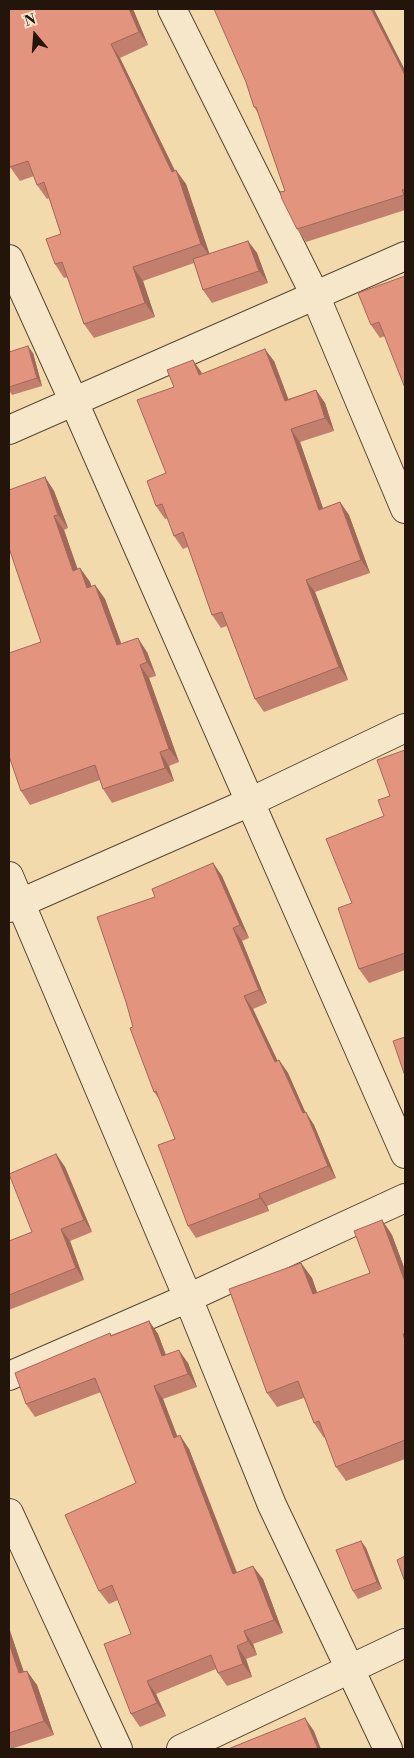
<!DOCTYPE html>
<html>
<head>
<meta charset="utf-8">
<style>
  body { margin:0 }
  #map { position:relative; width:414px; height:1758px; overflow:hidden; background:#f3daad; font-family:"Libre Bodoni",serif }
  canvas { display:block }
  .frame { position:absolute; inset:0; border:10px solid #231509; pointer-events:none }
  .north { position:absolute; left:10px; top:10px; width:50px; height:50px; -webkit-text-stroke:4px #f7e7ca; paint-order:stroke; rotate:342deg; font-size:14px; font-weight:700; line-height:20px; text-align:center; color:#231509 }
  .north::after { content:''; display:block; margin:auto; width:18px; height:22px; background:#231509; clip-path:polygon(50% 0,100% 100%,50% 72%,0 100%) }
</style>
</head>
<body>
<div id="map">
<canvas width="414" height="1758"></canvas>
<div class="frame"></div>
<div class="north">N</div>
</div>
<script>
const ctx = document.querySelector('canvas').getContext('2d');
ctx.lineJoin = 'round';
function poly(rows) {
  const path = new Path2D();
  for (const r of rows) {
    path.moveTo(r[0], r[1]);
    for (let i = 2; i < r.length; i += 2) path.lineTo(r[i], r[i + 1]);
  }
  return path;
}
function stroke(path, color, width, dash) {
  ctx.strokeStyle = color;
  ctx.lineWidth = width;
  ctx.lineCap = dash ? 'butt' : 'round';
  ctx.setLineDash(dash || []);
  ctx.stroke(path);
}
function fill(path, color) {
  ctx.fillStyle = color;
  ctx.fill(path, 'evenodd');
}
const minor = poly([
  [172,9,315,295,405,509],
  [9,259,74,402,405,1154],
  [9,430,405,256],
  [9,876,188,1298,272,1505,388,1749],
  [9,908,250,802,405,728],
  [9,1376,188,1298,405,1198],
  [9,1513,118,1749],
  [181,1749,405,1643]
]);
stroke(minor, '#574632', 30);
stroke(minor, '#f7e7ca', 28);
fill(poly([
  [133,9,148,45,120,58,175,171,186,184,209,254,248,241,257,253,268,283,212,303,203,290,194,263,143,281,155,317,94,338,84,324,68,277,64,278,55,264,61,234,49,198,47,199,37,185,34,176,20,181,10,167],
  [405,70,405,210,306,242,297,229,285,191,258,113,254,107,246,82],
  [405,276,385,336,380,338,371,325],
  [9,352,33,353,42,386,12,395,9,390],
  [274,361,288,399,316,390,325,403,334,431,300,442,323,508,340,502,349,515,370,573,315,592,348,680,264,712,255,699,227,626,221,628,212,615,188,547,183,549,174,536,168,518,165,519,156,506,166,473,174,387],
  [45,477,54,491,68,528,64,530,77,569,80,568,90,582,91,587,95,585,105,599,121,644,147,652,156,676,149,678,179,762,169,766,174,781,112,803,103,789,100,780,30,805,21,791,41,642],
  [405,750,405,970,369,983,359,969,352,903,384,816],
  [213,863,222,876,249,938,242,941,267,1003,253,1009,277,1061,279,1060,288,1073,305,1112,314,1125,336,1178,267,1206,269,1211,196,1238,188,1226,175,1139,161,1102,154,1092,133,1027,155,897],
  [56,1154,65,1167,92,1232,70,1241,84,1280,9,1310,9,1241,32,1232],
  [382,1220,392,1235,405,1270,405,1459,346,1481,336,1467,325,1437,324,1438,314,1423,304,1398,277,1407,267,1393,301,1263,312,1278,317,1293,370,1273],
  [149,1321,158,1334,166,1355,188,1363,197,1387,163,1399,177,1436,189,1449,237,1572,263,1579,283,1633,253,1644,257,1655,246,1659,252,1677,227,1686,218,1673,216,1669,156,1694,166,1716,140,1727,131,1714,131,1634,118,1600,109,1604,99,1591,136,1483,101,1392,35,1417,26,1404,110,1333,111,1335],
  [361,1541,366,1548,382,1589,358,1599,353,1591],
  [9,1628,24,1672,37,1685,54,1735,11,1749,9,1749]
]), '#c37f6d');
fill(poly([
  [129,9,133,9,148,45,139,32],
  [371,9,374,9,405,70,405,75],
  [111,44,120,58,180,181,176,170,186,184,211,258,201,244,172,172],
  [248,241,257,253,268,283,259,271],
  [133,267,143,281,155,317,145,303],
  [28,346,33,353,42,386,37,378],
  [265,349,274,361,294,414,285,401],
  [193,360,202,373,199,375],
  [316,390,325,403,334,431,325,418],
  [291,429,300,442,328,523,319,510],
  [45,477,54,491,68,528,58,515],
  [340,502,349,515,370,573,361,560],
  [54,516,64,530,83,584,73,571],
  [80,568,90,582,97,602,87,588],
  [306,580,315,592,348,680,339,667],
  [95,585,105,599,127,659,117,645],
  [138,638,147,652,156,676,147,662],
  [140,665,149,678,179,762,169,749],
  [160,752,169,766,174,781,165,768],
  [213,863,222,876,249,938,240,925],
  [233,928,242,941,267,1003,259,990],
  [244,996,253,1009,284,1074,275,1062],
  [279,1060,288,1073,308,1118,306,1112,314,1125,336,1178,328,1166,303,1113],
  [56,1154,65,1167,92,1232,84,1220],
  [259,1194,267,1206,269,1211,260,1198],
  [382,1220,392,1235,405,1270,405,1282],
  [61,1229,70,1241,84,1280,76,1268],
  [301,1263,312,1278,323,1309,313,1294],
  [149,1321,158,1334,171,1369,162,1356],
  [179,1350,188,1363,197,1387,188,1374],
  [154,1386,163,1399,183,1451,174,1438],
  [180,1435,189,1449,242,1587,233,1574],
  [361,1541,366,1548,382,1589,377,1582],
  [253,1566,263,1579,283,1633,274,1620],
  [9,1628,29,1688,19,1673,9,1643],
  [244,1631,253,1644,257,1655,248,1641],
  [237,1646,246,1659,252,1677,243,1664],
  [27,1671,37,1685,54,1735,44,1721],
  [147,1681,156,1694,166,1716,157,1703],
  [305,1718,314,1731,321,1749,318,1749]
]), '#9f6859');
const building = poly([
  [9,9,129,9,139,32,111,44,172,172,176,170,201,244,133,267,145,303,84,324,62,262,55,264,46,239,61,234,44,182,37,185,28,161,10,167,9,162,9,9],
  [214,9,371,9,405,75,405,189,402,190,404,195,297,229,282,199,280,192,285,191,256,107,254,107,246,82,214,9],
  [248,241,259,271,203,290,193,259,248,241],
  [405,276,405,388,379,322,371,325,358,293,405,276],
  [28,346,37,378,9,387,9,352,28,346],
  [265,349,285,401,316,390,325,418,291,429,319,510,340,502,361,560,306,580,339,667,255,699,222,612,212,615,183,532,174,536,162,504,156,506,147,481,166,473,137,400,174,387,167,370,193,360,199,375,265,349],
  [45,477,58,515,54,516,73,571,80,568,87,588,95,585,117,645,138,638,147,662,140,665,169,749,160,752,165,768,103,789,95,765,21,791,9,756,9,653,41,642,9,548,9,490,45,477],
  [405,750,405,953,359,969,338,908,352,903,326,839,384,816,378,800,390,796,377,760,405,750],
  [213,863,240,925,233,928,259,990,244,996,275,1062,279,1060,303,1113,306,1112,328,1166,259,1194,260,1198,188,1226,158,1145,175,1139,156,1091,154,1092,130,1028,133,1027,126,1002,97,917,155,897,152,889,213,863],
  [405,1037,405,1076,393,1041,405,1037],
  [56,1154,84,1220,61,1229,76,1268,9,1295,9,1241,32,1232,9,1174,56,1154],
  [382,1220,405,1282,405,1333,403,1334,405,1340,405,1440,336,1467,319,1421,314,1423,298,1381,267,1393,229,1289,301,1263,313,1294,370,1273,354,1231,382,1220],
  [149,1321,162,1356,179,1350,188,1374,154,1386,174,1438,180,1435,233,1574,253,1566,274,1620,244,1631,248,1641,237,1646,243,1664,218,1673,211,1655,147,1681,157,1703,131,1714,104,1644,131,1634,112,1585,99,1591,65,1515,136,1483,95,1378,26,1404,15,1373,110,1333,111,1336,149,1321],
  [361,1541,377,1582,353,1591,336,1550,361,1541],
  [405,1556,405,1582,397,1560,405,1556],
  [9,1643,19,1673,27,1671,44,1721,9,1733,9,1643],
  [305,1718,318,1749,228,1749,305,1718]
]);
fill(building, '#e3947f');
stroke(building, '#9f6859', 1);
</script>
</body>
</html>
